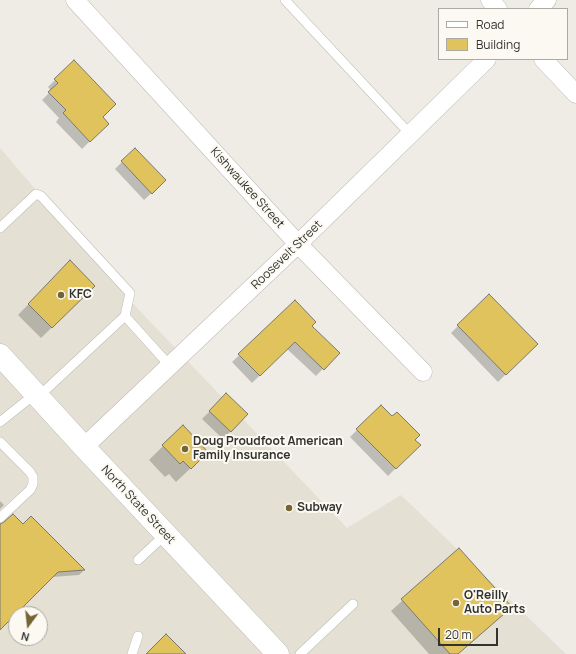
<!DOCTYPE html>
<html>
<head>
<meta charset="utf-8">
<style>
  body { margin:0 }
  #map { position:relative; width:576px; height:654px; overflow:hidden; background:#eeece5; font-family:Manrope,sans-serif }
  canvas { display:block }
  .legend { position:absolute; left:438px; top:8px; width:130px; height:52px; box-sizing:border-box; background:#fbf9f2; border:1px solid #aba9a4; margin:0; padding:5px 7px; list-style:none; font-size:12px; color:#32322f }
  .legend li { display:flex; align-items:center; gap:8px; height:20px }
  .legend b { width:20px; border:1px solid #aba9a4 }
  .north { position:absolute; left:8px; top:606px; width:40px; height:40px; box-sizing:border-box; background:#fbf9f2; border:1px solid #aba9a4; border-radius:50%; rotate:195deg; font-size:11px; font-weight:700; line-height:16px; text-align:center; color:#32322f }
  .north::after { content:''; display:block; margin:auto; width:14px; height:18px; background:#746533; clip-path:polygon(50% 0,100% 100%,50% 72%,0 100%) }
  .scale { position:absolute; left:438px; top:628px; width:60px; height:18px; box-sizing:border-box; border:2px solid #32322f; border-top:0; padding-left:5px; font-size:12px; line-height:14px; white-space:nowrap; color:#32322f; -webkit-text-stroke:3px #fbf9f2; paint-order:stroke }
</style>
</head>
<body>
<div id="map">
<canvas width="576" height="654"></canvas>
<ul class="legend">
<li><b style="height:5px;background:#fff"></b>Road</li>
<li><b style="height:11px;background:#e0c35c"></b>Building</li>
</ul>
<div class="north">N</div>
<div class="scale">20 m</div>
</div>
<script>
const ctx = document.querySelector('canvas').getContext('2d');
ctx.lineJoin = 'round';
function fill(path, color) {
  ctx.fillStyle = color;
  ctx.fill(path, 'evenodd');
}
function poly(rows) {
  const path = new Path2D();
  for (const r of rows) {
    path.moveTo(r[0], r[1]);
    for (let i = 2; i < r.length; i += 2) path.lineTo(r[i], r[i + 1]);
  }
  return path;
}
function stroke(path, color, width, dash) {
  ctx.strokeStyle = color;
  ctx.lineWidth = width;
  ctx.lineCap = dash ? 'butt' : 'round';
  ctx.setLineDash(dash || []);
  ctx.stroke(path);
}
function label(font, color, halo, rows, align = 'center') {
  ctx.font = font + ' Manrope,sans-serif';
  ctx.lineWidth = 4;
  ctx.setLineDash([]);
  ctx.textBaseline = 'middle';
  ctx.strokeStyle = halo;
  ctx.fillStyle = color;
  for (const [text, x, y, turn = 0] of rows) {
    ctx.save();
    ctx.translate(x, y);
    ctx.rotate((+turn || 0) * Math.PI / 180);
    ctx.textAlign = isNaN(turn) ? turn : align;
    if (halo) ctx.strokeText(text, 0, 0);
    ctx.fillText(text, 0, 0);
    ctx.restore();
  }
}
fill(poly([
  [0,148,137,308,347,528,401,495,566,654,0,654],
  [16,614,40,614,40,638,16,638]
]), '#e4e0d3');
fill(poly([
  [74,61,101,117,100,131,82,149,56,122,59,118,42,100,51,91,48,87],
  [135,149,157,188,144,200,115,169],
  [59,273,83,297,41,338,18,315],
  [489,295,536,344,498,382,451,333],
  [295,301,311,326,338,353,316,376,287,349,252,383,232,362],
  [226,395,247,414,223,439,202,419],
  [381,406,419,445,388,476,350,437],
  [163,446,193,466,176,482,169,474,165,477,149,460],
  [0,501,4,505,0,509],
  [0,524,84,570,79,575,52,577,0,628],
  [459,549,499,618,458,654,429,654,391,611]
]), '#0003');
const building = poly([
  [74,60,116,104,103,117,109,124,90,142,63,113,66,110,48,92,58,83,54,79,74,60],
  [135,148,166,180,152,194,121,161,135,148],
  [70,260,95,286,52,328,28,304,70,260],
  [489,294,538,344,506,375,457,325,489,294],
  [295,300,316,322,312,326,340,353,324,370,295,342,260,376,238,354,295,300],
  [226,393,248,414,231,432,209,411,226,393],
  [381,405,392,416,397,412,420,435,415,440,421,445,396,469,356,429,381,405],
  [183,425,208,452,191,469,183,461,180,464,162,445,183,425],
  [13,514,23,524,31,516,85,570,58,572,0,630,0,524,4,522,13,514],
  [459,548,512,607,458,654,450,654,401,599,459,548],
  [166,634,186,654,146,654,166,634]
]);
fill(building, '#e0c35c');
stroke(building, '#7a7872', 1);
const lane = poly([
  [285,0,410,134],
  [0,228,36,194,41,196,130,293,125,316],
  [38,397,125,316,170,366],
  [0,422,35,394],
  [0,442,30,472,33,477,33,484,30,490,0,518],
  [138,560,166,534],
  [132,654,138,636],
  [300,654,353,604]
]);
const street = poly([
  [75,0,298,244,423,372],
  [490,0,498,9],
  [538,9,547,0],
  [543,59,576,94],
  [84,447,298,244,487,59]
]);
const secondary = poly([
  [0,355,84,447,278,654]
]);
stroke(lane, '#bebcb6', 10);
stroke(street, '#bebcb6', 19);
stroke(secondary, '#bebcb6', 23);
stroke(lane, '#fff', 9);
stroke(street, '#fff', 18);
stroke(secondary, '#fff', 22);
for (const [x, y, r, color] of [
  [61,295,4,"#746533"],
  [185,449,4,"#746533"],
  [289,508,4,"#746533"],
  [456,603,4,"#746533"]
]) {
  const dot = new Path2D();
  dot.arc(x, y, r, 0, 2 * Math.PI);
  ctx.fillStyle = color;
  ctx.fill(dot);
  stroke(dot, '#fbf9f2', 1.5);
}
label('12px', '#32322f', '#fbf9f2', [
  ["Kishwaukee Street",247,188,48],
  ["Roosevelt Street",287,255,-44],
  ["North State Street",138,505,47]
]);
label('bold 12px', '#32322f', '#fbf9f2', [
  ["KFC",69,295],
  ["Doug Proudfoot American",193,442],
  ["Family Insurance",193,456],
  ["Subway",297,508],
  ["O'Reilly",464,596],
  ["Auto Parts",464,610]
], 'left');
</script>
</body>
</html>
